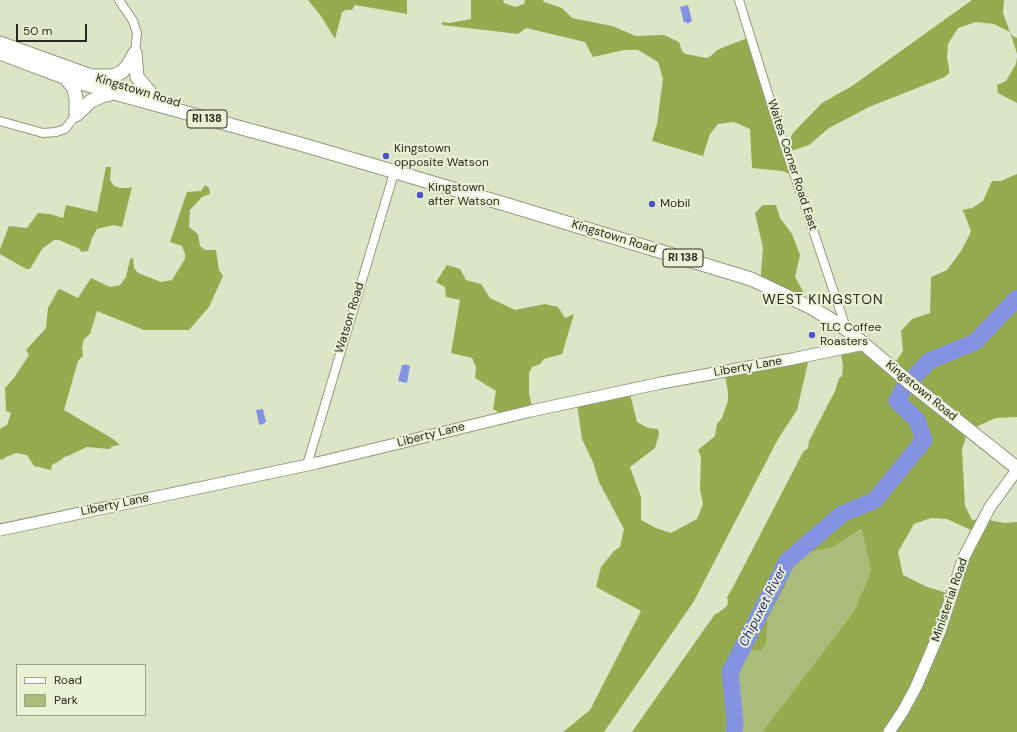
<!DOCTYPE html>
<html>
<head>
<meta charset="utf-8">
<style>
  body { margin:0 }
  #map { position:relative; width:1017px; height:732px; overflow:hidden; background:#dde5c7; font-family:"DM Sans",sans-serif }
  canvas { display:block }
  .legend { position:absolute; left:16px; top:664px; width:130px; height:52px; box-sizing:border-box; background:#eaf2d4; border:1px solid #9ca28b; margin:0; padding:5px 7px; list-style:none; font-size:12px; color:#26291e }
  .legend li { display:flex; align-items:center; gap:8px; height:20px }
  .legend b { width:20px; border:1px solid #9ca28b }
  .scale { position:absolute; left:16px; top:24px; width:71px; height:18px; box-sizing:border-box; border:2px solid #26291e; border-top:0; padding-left:5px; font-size:12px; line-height:14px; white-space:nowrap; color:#26291e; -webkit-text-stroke:3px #eaf2d4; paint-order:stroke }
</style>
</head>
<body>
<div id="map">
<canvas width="1017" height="732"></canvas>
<ul class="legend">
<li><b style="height:5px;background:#fff"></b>Road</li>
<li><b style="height:11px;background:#abbc7a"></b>Park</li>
</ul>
<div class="scale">50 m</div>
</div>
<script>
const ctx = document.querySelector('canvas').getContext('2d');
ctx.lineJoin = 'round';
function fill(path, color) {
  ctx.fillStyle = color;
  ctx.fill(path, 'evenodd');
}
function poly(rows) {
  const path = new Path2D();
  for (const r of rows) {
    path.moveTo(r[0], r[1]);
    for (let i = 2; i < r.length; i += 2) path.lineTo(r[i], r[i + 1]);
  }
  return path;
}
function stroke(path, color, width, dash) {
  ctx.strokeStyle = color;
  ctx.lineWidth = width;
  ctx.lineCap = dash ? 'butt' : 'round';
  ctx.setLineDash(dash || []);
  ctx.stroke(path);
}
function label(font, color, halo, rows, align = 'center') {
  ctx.font = font + ' "DM Sans",sans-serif';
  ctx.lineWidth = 4;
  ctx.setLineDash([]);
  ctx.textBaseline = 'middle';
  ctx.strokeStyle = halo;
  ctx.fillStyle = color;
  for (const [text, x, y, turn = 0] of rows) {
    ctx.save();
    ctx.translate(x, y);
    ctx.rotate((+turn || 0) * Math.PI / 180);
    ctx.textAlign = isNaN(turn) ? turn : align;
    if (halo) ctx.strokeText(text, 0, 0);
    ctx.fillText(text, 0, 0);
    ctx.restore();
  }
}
fill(poly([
  [863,529,871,571,854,611,762,732,725,732,732,720,731,673,727,663,729,655,737,649,761,651,766,643,768,617,786,585,786,578,794,561,806,553,833,547]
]), '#abbc7a');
fill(poly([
  [308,0,407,0,407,14,355,5,352,10,346,10,342,12,335,39,321,16],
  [471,0,503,0,504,3,515,7,524,4,525,0,543,0,544,2,562,8,572,18,612,26,636,36,664,35,679,42,682,51,685,54,707,58,712,55,717,50,747,38,786,147,793,133,822,103,852,86,972,0,1004,0,1003,13,1010,32,1013,36,1017,38,1017,54,1010,32,994,24,976,22,958,28,948,44,947,58,949,68,949,73,945,77,869,107,829,128,809,145,788,152,793,175,782,171,752,168,750,129,734,122,718,124,710,134,703,156,652,141,657,124,663,79,658,62,638,50,624,50,593,57,585,42,526,28,518,34,442,25,442,22,450,23,471,19],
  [1017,57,1017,103,998,93,997,85,1006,81,1016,64],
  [106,167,111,167,110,180,114,186,120,188,128,188,132,187,122,227,114,225,97,229,92,238,88,251,81,252,80,249,59,240,54,240,42,249,30,269,26,269,0,254,0,249,9,226,27,228,38,213,50,214,63,218,66,205,97,212],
  [1017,174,1017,417,996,418,971,429,966,437,962,449,965,506,972,520,984,519,1004,523,1017,522,1017,732,762,732,854,611,871,571,862,529,833,547,806,553,794,561,786,578,786,585,768,617,766,644,761,651,737,649,729,655,727,663,731,673,732,720,725,732,632,732,715,614,718,613,727,606,728,601,727,597,732,589,803,452,808,448,809,441,835,391,839,378,842,376,843,366,841,355,863,351,891,368,903,351,901,331,912,319,930,313,931,277,947,270,961,251,969,236,971,231,964,213,962,210,972,208,983,201,992,181,1001,181],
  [931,518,947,519,975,532,950,594,927,587,903,575,898,552,914,524],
  [205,185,209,188,210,194,202,197,190,210,189,227,198,234,200,246,205,250,216,250,219,270,223,276,209,307,189,330,144,330,97,311,90,334,84,339,82,348,83,356,78,361,64,410,113,439,120,445,113,446,109,449,87,447,70,455,64,457,61,460,52,465,51,470,34,466,27,455,16,453,6,457,2,460,0,459,0,429,7,425,11,413,6,411,5,388,14,378,29,355,26,350,46,328,48,308,58,290,60,289,78,298,91,278,110,287,120,285,126,277,130,259,133,258,134,268,138,273,161,282,172,280,185,259,185,254,182,246,170,242,187,192,201,191],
  [763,205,776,205,780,218,792,234,800,255,795,277,804,293,804,308,760,287,763,248,755,213],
  [447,265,460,269,466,280,481,284,490,298,515,310,545,304,558,307,565,318,574,314,562,354,544,359,540,364,532,367,529,373,529,394,534,413,509,418,493,409,496,391,475,378,476,367,472,358,451,353,460,300,446,297,445,287,436,282],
  [809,358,797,410,778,439,694,601,604,732,563,732,590,710,641,611,596,587,601,567,614,551,620,547,624,529,599,482,593,462,582,439,577,405,630,394,637,422,648,428,658,429,659,434,655,448,630,467,641,497,641,520,656,528,671,533,697,519,703,504,700,489,701,457,698,450,715,436,717,424,722,418,728,401,728,392,725,375]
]), '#96ab50');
fill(poly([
  [688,5,692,21,687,24,687,22,684,23,680,7],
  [405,364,410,366,407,383,398,381,402,365,405,365],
  [263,409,266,422,261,425,259,424,256,410]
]), '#8492e2');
stroke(poly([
  [915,376,929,361,975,342,1017,298],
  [734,732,735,723,730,672,787,561,842,514,875,500,924,440,917,420,897,401,904,388]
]), '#8492e2', 17);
const street = poly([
  [119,0,133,21,137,33,135,53],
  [739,0,780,132,846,328],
  [0,121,43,133,56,132,65,129,76,115],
  [307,465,394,173]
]);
const secondary = poly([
  [0,530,317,463,531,411,661,383,792,359,864,344],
  [889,732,903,711,916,687,940,631,964,557,990,507,1017,470]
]);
const primary = poly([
  [0,43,97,78],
  [0,53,66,78,114,93,300,144,508,205,751,279,812,308,846,329,911,384,1017,468],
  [135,53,137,77,152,95],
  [90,76,113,76,122,72,128,65,135,53],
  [66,78,74,89,76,99,76,115],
  [76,115,91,101,102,96,114,93]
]);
stroke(street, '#92997e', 10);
stroke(secondary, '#92997e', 13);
stroke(primary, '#92997e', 15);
stroke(street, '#fff', 8);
stroke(secondary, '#fff', 11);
stroke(primary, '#fff', 13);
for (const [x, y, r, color] of [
  [386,156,4,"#4e54ca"],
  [420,195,4,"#4e54ca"],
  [652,204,4,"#4e54ca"],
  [812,335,4,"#4e54ca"]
]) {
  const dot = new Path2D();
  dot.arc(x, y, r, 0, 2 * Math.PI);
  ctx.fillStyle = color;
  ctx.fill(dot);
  stroke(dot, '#eaf2d4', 1.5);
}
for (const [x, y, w] of [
  [207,119,40],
  [683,258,40]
]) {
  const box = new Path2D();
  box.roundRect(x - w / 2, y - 9, w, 18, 3);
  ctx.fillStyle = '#eaf2d4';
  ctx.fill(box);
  stroke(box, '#26291e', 1);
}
label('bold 11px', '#26291e', null, [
  ["RI 138",207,119],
  ["RI 138",683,258]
]);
label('12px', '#26291e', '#eaf2d4', [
  ["Kingstown Road",138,91,17],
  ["Waites Corner Road East",792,165,72],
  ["Kingstown Road",614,237,17],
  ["Watson Road",350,318,-73],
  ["Liberty Lane",748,367,-10],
  ["Kingstown Road",921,391,39],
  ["Liberty Lane",431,435,-14],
  ["Liberty Lane",115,505,-12],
  ["Ministerial Road",950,600,-71]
]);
label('12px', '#26291e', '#eaf2d4', [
  ["Kingstown",394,149],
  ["opposite Watson",394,163],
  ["Kingstown",428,188],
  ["after Watson",428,202],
  ["Mobil",660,204],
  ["TLC Coffee",820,328],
  ["Roasters",820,342]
], 'left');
label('italic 13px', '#282783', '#eaf2d4', [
  ["Chipuxet River",763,607,-63]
]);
ctx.letterSpacing = '1px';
label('14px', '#26291e', '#eaf2d4', [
  ["WEST KINGSTON",823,300]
]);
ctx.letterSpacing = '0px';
</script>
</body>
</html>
